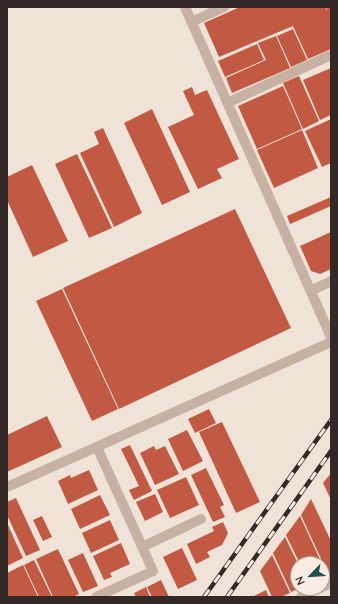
<!DOCTYPE html>
<html>
<head>
<meta charset="utf-8">
<style>
  body { margin:0 }
  #map { position:relative; width:338px; height:604px; overflow:hidden; background:#efe2d7; font-family:Quicksand,sans-serif }
  canvas { display:block }
  .frame { position:absolute; inset:0; border:8px solid #322825; pointer-events:none }
  .north { position:absolute; left:290px; top:556px; width:40px; height:40px; box-sizing:border-box; background:#f8ece2; border:1px solid #a99e96; border-radius:50%; rotate:245deg; font-size:11px; font-weight:700; line-height:16px; text-align:center; color:#322825 }
  .north::after { content:''; display:block; margin:auto; width:14px; height:18px; background:#1c5252; clip-path:polygon(50% 0,100% 100%,50% 72%,0 100%) }
</style>
</head>
<body>
<div id="map">
<canvas width="338" height="604"></canvas>
<div class="frame"></div>
<div class="north">N</div>
</div>
<script>
const ctx = document.querySelector('canvas').getContext('2d');
ctx.lineJoin = 'round';
function fill(path, color) {
  ctx.fillStyle = color;
  ctx.fill(path, 'evenodd');
}
function poly(rows) {
  const path = new Path2D();
  for (const r of rows) {
    path.moveTo(r[0], r[1]);
    for (let i = 2; i < r.length; i += 2) path.lineTo(r[i], r[i + 1]);
  }
  return path;
}
function stroke(path, color, width, dash) {
  ctx.strokeStyle = color;
  ctx.lineWidth = width;
  ctx.lineCap = dash ? 'butt' : 'round';
  ctx.setLineDash(dash || []);
  ctx.stroke(path);
}
fill(poly([
  [240,7,326,7,327,11,327,7,331,7,331,49,308,59,293,26,219,57,204,23],
  [293,29,307,60,291,67,277,36],
  [276,36,290,68,232,93,226,78,266,60,258,43],
  [257,44,264,60,225,77,218,61],
  [331,68,331,115,320,120,303,80],
  [299,76,319,121,303,129,283,83],
  [283,86,302,129,257,149,238,106],
  [192,87,195,95,207,90,239,159,217,169,222,178,198,189,168,127,194,115,183,91],
  [152,109,190,192,162,205,124,123],
  [331,119,331,163,322,167,305,131],
  [103,128,142,213,114,227,80,153,99,144,94,132],
  [302,130,318,168,274,188,257,150],
  [77,154,112,228,89,238,55,164],
  [32,165,68,241,33,257,7,200,7,177],
  [331,197,331,206,290,224,287,216],
  [235,209,291,328,119,409,63,288],
  [331,232,331,269,320,274,311,271,300,246],
  [62,289,118,409,92,421,36,301],
  [209,409,216,423,195,433,188,419],
  [47,416,62,447,7,472,7,435],
  [222,422,260,502,236,513,199,432],
  [187,430,203,461,183,471,168,439],
  [130,445,152,491,134,500,129,490,139,486,121,449],
  [154,446,156,450,165,446,179,474,155,485,140,453],
  [206,468,224,505,220,507,225,517,213,522,191,475],
  [89,470,98,490,68,504,58,481,70,475,71,478],
  [331,473,331,500,323,483],
  [186,477,199,505,170,518,157,490],
  [155,494,163,512,145,521,136,502],
  [100,495,110,515,80,529,71,509],
  [16,498,40,550,26,556,7,515,7,502],
  [311,499,331,541,331,573,328,574,301,515],
  [42,516,52,537,43,541,33,520],
  [300,516,327,575,322,577,322,564,300,564,286,535],
  [110,520,119,540,91,553,82,533],
  [223,522,228,533,222,545,207,552,210,557,196,564,187,544,214,531,212,527],
  [7,523,23,558,7,566],
  [285,537,298,564,298,589,291,592,273,553],
  [121,543,130,564,110,573,112,577,104,580,93,556],
  [182,548,197,580,178,589,163,557],
  [58,549,79,594,73,597,53,597,36,559],
  [83,553,98,586,83,592,68,560],
  [272,555,290,593,281,597,272,597,260,571],
  [34,560,52,597,39,597,24,565],
  [23,565,38,597,7,597,7,573],
  [161,580,169,597,152,597,147,587],
  [146,587,150,597,136,597,134,593],
  [266,590,269,597,252,597]
]), '#c25942');
stroke(poly([
  [185,7,331,337],
  [191,22,224,7],
  [227,103,331,55],
  [311,291,331,281],
  [7,487,331,342],
  [142,547,201,519],
  [322,587,331,583],
  [96,597,153,571,97,447],
  [301,597,320,588]
]), '#c7b1a3', 10);
const rail = poly([
  [204,597,331,420],
  [227,597,331,451]
]);
stroke(rail, '#322825', 4.5);
stroke(rail, '#f8ece2', 3, [9]);
</script>
</body>
</html>
